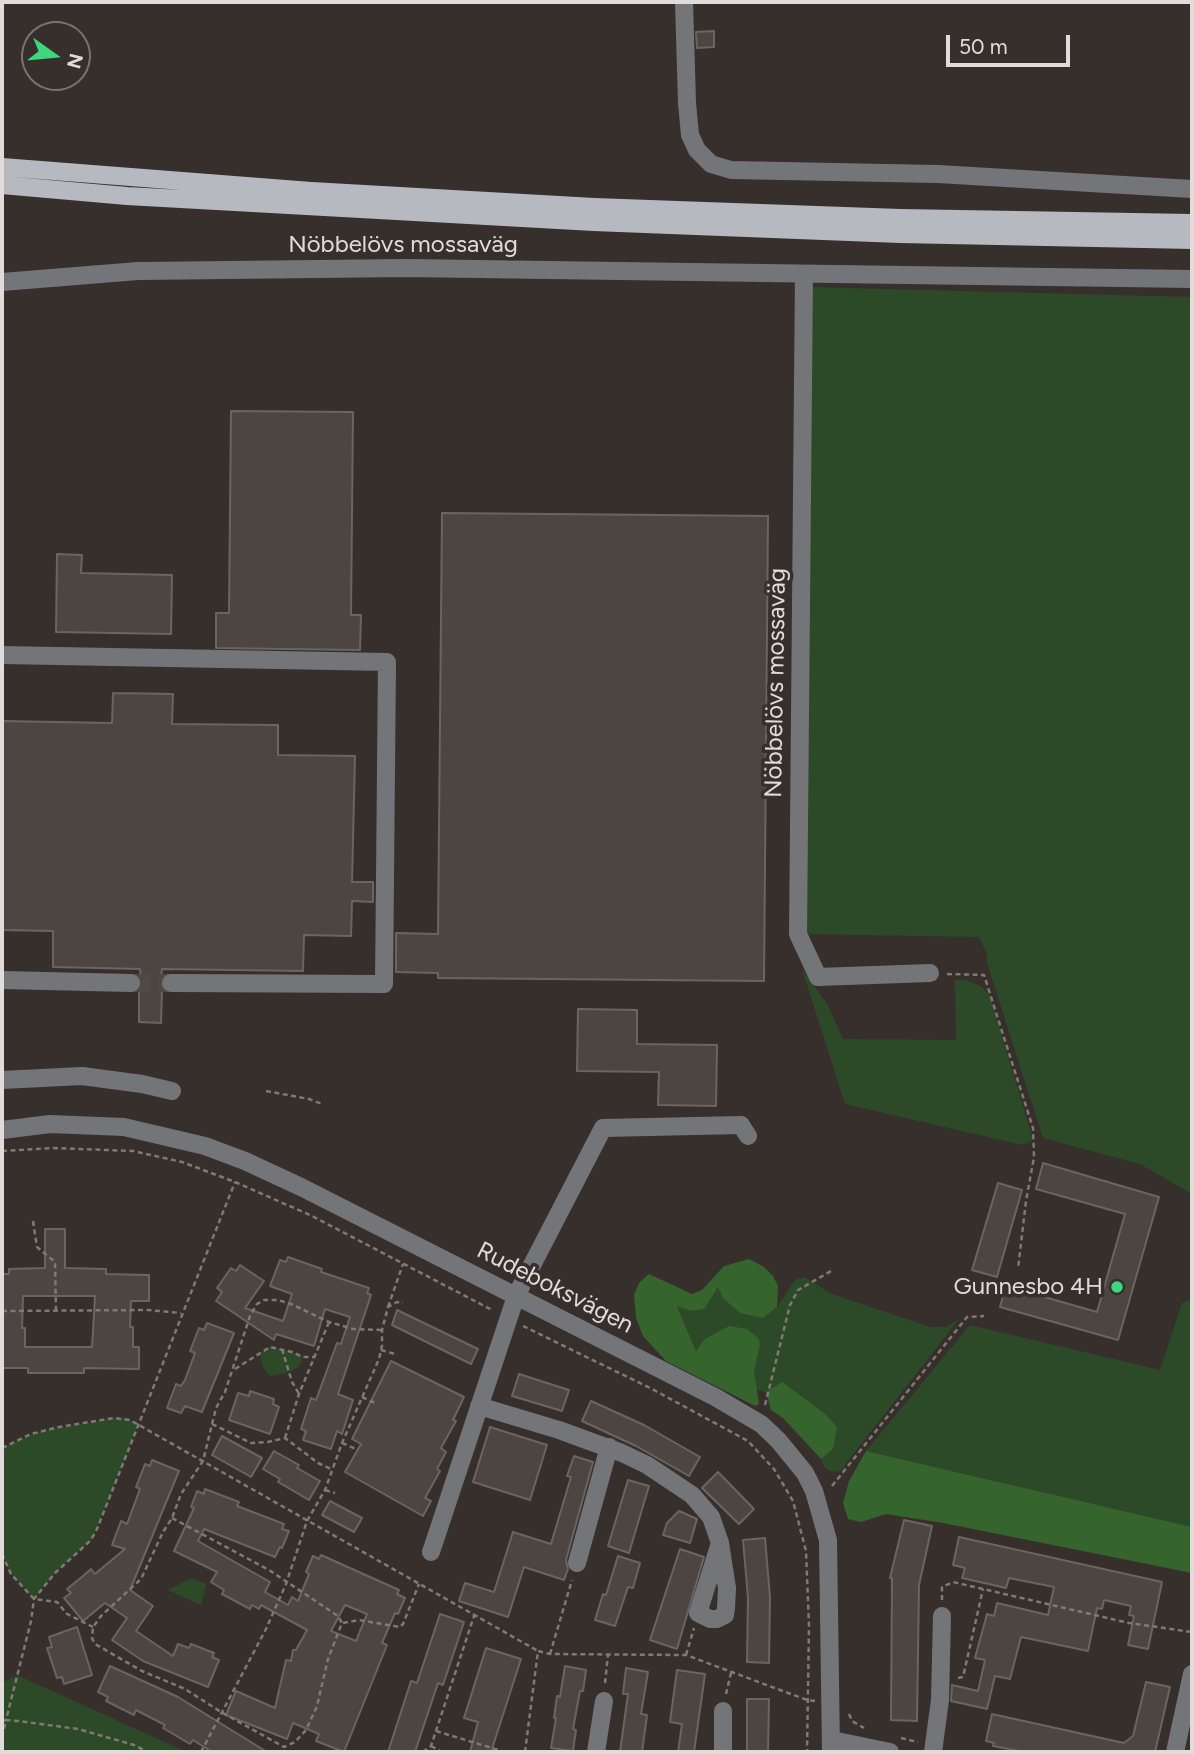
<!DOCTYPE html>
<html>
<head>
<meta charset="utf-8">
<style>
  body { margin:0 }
  #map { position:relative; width:1194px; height:1754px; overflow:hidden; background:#372f2c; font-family:Figtree,sans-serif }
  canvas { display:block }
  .frame { position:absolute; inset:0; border:4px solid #e1dcda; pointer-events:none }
  .north { position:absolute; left:21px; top:21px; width:70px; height:70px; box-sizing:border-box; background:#372f2c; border:2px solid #7b7472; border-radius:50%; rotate:105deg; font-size:19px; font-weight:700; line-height:28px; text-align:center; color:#e1dcda }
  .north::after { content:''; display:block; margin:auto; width:24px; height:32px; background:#3dd77e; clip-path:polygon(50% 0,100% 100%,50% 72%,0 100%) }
  .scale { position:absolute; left:946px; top:35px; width:124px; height:32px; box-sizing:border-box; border:4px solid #e1dcda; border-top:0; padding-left:9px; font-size:21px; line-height:24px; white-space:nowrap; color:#e1dcda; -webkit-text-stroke:5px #372f2c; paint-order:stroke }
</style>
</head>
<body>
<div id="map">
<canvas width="1194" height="1754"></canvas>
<div class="frame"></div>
<div class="north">N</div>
<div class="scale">50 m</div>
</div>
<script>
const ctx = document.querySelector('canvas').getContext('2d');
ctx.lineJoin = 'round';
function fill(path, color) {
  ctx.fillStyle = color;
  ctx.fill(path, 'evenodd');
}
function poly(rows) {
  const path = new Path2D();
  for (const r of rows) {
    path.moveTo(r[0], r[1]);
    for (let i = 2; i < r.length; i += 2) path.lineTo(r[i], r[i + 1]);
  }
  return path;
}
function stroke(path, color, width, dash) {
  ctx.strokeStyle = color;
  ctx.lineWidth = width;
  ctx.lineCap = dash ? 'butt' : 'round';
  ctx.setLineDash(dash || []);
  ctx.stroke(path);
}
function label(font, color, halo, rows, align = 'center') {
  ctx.font = font + ' Figtree,sans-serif';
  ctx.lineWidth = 7;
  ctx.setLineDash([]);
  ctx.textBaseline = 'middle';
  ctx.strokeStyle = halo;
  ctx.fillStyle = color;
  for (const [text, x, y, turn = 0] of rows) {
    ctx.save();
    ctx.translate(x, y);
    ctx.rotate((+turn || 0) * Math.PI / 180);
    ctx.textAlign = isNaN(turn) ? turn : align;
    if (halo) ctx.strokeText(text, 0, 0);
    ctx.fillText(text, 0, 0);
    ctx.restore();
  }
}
fill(poly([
  [809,287,1192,297,1192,1194,1140,1164,1043,1138,987,963,987,954,979,937,804,934],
  [802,969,827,1004,843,1039,956,1040,955,980,966,980,982,987,990,996,1033,1140,1023,1145,845,1104],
  [804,1277,832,1294,930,1327,946,1327,959,1319,840,1471,832,1472,824,1467,821,1459,833,1449,803,1399,782,1383,766,1392,756,1390,754,1370,760,1345,696,1351,677,1305,691,1311,718,1287,763,1318,777,1307,795,1280],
  [1192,1299,1192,1527,866,1451,970,1325,1160,1370,1182,1303],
  [270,1347,292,1352,303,1357,298,1367,290,1372,270,1376,263,1367,260,1353],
  [114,1418,125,1418,139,1424,97,1529,91,1540,55,1573,34,1599,11,1574,2,1554,2,1448,37,1432],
  [192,1578,206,1584,201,1605,168,1590],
  [17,1675,180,1749,185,1752,2,1752,2,1683]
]), '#2d4a28');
fill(poly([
  [749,1259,764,1267,773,1276,778,1286,777,1307,763,1318,740,1313,723,1298,718,1287,704,1309,691,1311,677,1306,696,1351,705,1339,729,1326,747,1329,759,1339,760,1345,754,1371,759,1404,755,1406,666,1361,643,1336,636,1318,634,1295,639,1283,649,1274,692,1294,702,1290,724,1266],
  [782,1382,824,1413,837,1427,833,1449,821,1459,783,1418,771,1410,766,1392],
  [866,1451,1192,1527,1192,1573,943,1523,886,1514,861,1522,848,1519,843,1503,849,1481]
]), '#35642d');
const building = poly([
  [714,31,714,47,697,48,696,32,714,31],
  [231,411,353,412,351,615,361,615,360,650,216,648,216,613,229,613,231,411],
  [442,513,768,516,764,981,438,978,438,973,396,972,396,933,438,934,442,513],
  [57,554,82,555,81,573,172,575,171,634,56,632,57,554],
  [113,693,173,694,172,724,278,725,278,755,355,756,352,882,373,882,373,902,352,901,351,936,304,935,303,971,162,969,160,982,162,990,161,1023,139,1022,139,990,142,984,140,969,53,967,53,931,2,930,2,721,112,723,113,693],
  [578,1009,637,1010,637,1044,717,1045,716,1106,658,1105,659,1072,577,1071,578,1009],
  [1043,1163,1159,1197,1118,1340,1000,1307,1006,1286,1097,1312,1125,1214,1036,1189,1043,1163],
  [998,1183,1022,1190,997,1277,972,1270,998,1183],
  [45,1229,65,1229,65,1268,106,1269,106,1274,149,1275,149,1301,131,1301,130,1327,133,1327,133,1347,139,1347,139,1369,84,1368,84,1373,28,1373,28,1368,2,1368,2,1274,9,1274,9,1269,45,1268,45,1229],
  [23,1296,95,1296,92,1347,25,1347,25,1328,22,1328,23,1296],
  [288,1257,322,1269,321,1272,369,1288,367,1293,371,1295,338,1394,353,1400,342,1434,337,1431,331,1449,303,1440,306,1431,301,1429,311,1398,316,1400,337,1343,341,1344,350,1317,325,1309,314,1346,276,1334,274,1340,216,1301,222,1292,217,1288,231,1268,236,1271,240,1265,264,1281,245,1308,283,1321,292,1294,270,1286,280,1260,286,1262,288,1257],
  [397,1310,478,1349,471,1364,392,1325,397,1310],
  [207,1323,234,1333,202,1412,185,1406,181,1413,167,1408,176,1384,181,1386,185,1380,195,1353,190,1351,199,1328,204,1330,207,1323],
  [391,1361,464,1397,453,1420,456,1421,441,1448,446,1452,437,1469,440,1471,425,1498,431,1501,423,1516,345,1472,361,1444,352,1439,391,1361],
  [519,1374,569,1390,562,1411,512,1396,519,1374],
  [250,1391,274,1399,273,1404,279,1407,270,1434,229,1420,238,1393,249,1396,250,1391],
  [591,1401,644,1425,700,1457,689,1476,636,1446,582,1421,591,1401],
  [490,1427,547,1445,530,1500,473,1482,490,1427],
  [222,1436,262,1458,251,1477,212,1455,222,1436],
  [274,1451,299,1465,297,1468,320,1481,309,1500,278,1482,280,1479,263,1469,274,1451],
  [574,1456,593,1462,566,1560,568,1569,564,1580,524,1567,508,1617,459,1601,465,1583,494,1592,513,1532,551,1544,571,1477,567,1476,574,1456],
  [152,1460,179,1471,130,1590,153,1606,136,1631,173,1656,178,1644,189,1648,191,1644,214,1653,212,1657,219,1660,208,1687,143,1661,112,1640,127,1618,105,1603,83,1621,64,1598,71,1593,67,1589,83,1576,91,1569,95,1574,125,1549,112,1545,121,1521,127,1524,140,1489,136,1487,145,1464,150,1466,152,1460],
  [718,1472,754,1509,739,1524,702,1488,718,1472],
  [628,1480,649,1486,629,1553,608,1546,628,1480],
  [205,1489,239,1502,237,1506,284,1524,282,1529,289,1531,282,1548,280,1547,275,1557,204,1529,198,1541,270,1582,265,1592,288,1605,292,1597,298,1601,309,1574,306,1572,313,1556,319,1559,321,1555,399,1590,397,1594,405,1598,398,1614,395,1613,382,1643,387,1645,344,1752,316,1741,319,1734,293,1723,287,1739,226,1715,236,1691,275,1708,286,1660,291,1661,293,1650,296,1650,307,1630,261,1605,259,1609,252,1605,250,1609,222,1594,224,1590,211,1582,217,1572,174,1551,194,1508,191,1507,197,1491,204,1494,205,1489],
  [345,1605,367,1614,356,1641,331,1631,345,1605],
  [330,1501,362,1518,354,1532,322,1515,330,1501],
  [679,1511,697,1519,690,1543,663,1535,667,1523,679,1511],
  [904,1520,932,1526,919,1585,917,1721,891,1720,892,1578,890,1578,904,1520],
  [959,1537,1162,1582,1148,1649,1128,1645,1134,1616,1129,1615,1131,1606,1104,1600,1102,1609,1097,1608,1088,1651,1021,1637,1010,1679,995,1676,987,1709,951,1701,952,1685,978,1691,985,1660,975,1658,987,1614,994,1616,997,1603,1048,1615,1054,1587,1009,1578,1006,1588,962,1578,965,1568,953,1565,959,1537],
  [765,1538,770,1597,769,1663,747,1662,748,1598,743,1540,765,1538],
  [680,1549,704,1557,677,1649,650,1640,680,1549],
  [618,1556,640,1563,633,1588,628,1587,615,1626,595,1620,603,1594,606,1595,618,1556],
  [440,1614,464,1622,443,1685,438,1683,415,1752,388,1752,411,1681,417,1683,440,1614],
  [77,1627,92,1675,64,1684,62,1677,57,1678,47,1648,52,1647,49,1637,77,1627],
  [486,1648,521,1659,491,1752,470,1752,478,1722,464,1718,486,1648],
  [110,1666,178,1697,267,1752,212,1752,193,1740,190,1744,163,1728,165,1725,136,1710,134,1715,106,1701,108,1697,98,1692,110,1666],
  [565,1666,586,1670,583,1691,580,1691,573,1729,576,1730,573,1751,551,1748,556,1718,554,1718,557,1696,560,1697,565,1666],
  [626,1668,648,1672,641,1714,647,1715,642,1752,620,1752,628,1694,623,1694,626,1668],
  [677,1670,705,1674,694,1752,678,1752,682,1724,670,1722,677,1670],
  [1146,1682,1170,1687,1155,1752,1024,1752,993,1746,994,1743,986,1741,992,1714,1124,1743,1133,1736,1146,1682],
  [747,1699,769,1699,768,1752,747,1752,747,1699]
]);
fill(building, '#4d4541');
stroke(building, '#6c6460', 2);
stroke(poly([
  [131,983,171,983]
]), '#504946', 18, [18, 9]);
stroke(poly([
  [947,974,984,975,1033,1128,1034,1157,1026,1201,1018,1269],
  [266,1091,309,1099,322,1104],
  [2,1151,52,1148,133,1151,182,1162,235,1182,310,1215,492,1310],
  [33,1221,37,1247,55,1262,56,1310],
  [388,1307,403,1264],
  [2,1311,148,1310,181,1313],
  [523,1326,652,1389,748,1441,774,1469,793,1501,806,1551,809,1626,807,1752],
  [282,1349,292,1382,299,1394],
  [381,1350,395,1354],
  [235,1369,270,1347,292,1352,303,1357,314,1357],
  [362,1397,375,1403],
  [765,1405,790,1305,798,1290,833,1270],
  [212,1424,251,1443,268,1442,285,1438,318,1463,333,1470],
  [285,1438,299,1394,329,1322],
  [342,1443,356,1449],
  [2,1448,31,1434,59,1427,114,1418,130,1420,538,1651],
  [832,1486,967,1317,984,1316],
  [325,1490,335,1493],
  [172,1518,269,1570,338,1616,342,1623,328,1659,317,1706,306,1730,295,1742,284,1747,221,1712,185,1689,142,1671,95,1644,92,1638,93,1627,101,1616,141,1579,163,1532,172,1518,181,1494,203,1461,216,1408,225,1392,250,1316,257,1304,264,1300,278,1300,291,1304,329,1322,353,1329,382,1330],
  [2,1554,11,1574,34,1599,57,1602,67,1614,93,1627],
  [942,1600,942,1587,953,1582,1129,1623,1192,1632],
  [343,1623,359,1620,400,1627,403,1624,419,1584],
  [550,1654,572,1580],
  [686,1655,694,1628],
  [958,1678,963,1677,983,1589],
  [605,1683,608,1655],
  [726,1694,731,1673],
  [849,1714,852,1721,864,1728],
  [2,1721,6,1720,31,1621,34,1599,55,1573,91,1540,97,1529,235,1182],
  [436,1731,505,1752],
  [2,1737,6,1720,18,1721,78,1729,134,1745,148,1752],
  [901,1738,918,1742],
  [431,1746,442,1752],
  [201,1752,266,1629,286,1584,307,1521,325,1490,342,1443,379,1359,382,1346,382,1330,388,1307,397,1302,403,1303],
  [423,1752,431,1746,474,1616],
  [525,1752,538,1651,550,1654,686,1655,807,1700,815,1701]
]), '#807976', 2.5, [5, 3.5]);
stroke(poly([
  [684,2,687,103,690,135,697,150,711,164,731,170,938,174,1192,189],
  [804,274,798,934,818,977,930,973],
  [2,282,138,271,406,268,1192,279],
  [2,655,387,662,384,984,171,983],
  [2,980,131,983],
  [2,1080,82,1076,142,1084,172,1091],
  [2,1130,50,1124,124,1127,205,1146,245,1161,301,1187,715,1397,761,1424,778,1440,805,1473,814,1491,828,1540,831,1752],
  [479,1406,559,1430,622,1453,647,1465,692,1495,711,1517,720,1543,727,1588,726,1608,725,1615,717,1619,710,1619,698,1613,720,1543],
  [431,1552,516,1296,603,1128,741,1125,748,1136],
  [577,1563,609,1447],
  [723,1711,723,1752],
  [832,1740,890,1752],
  [596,1752,604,1701],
  [933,1752,940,1700,942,1616],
  [1175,1752,1192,1674]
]), '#747579', 18);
stroke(poly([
  [2,167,311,191,594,207,900,218,1192,223],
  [2,185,127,196,594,222,900,234,1192,240]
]), '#b6b9c0', 18);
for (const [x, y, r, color] of [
  [1117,1287,7,"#3dd77e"]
]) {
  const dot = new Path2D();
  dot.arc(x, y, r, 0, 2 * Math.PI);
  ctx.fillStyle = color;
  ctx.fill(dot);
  stroke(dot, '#372f2c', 2.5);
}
label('24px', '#e1dcda', '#372f2c', [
  ["Nöbbelövs mossaväg",403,245],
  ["Nöbbelövs mossaväg",776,683,-89],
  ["Rudeboksvägen",555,1288,27]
]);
label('24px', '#e1dcda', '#372f2c', [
  ["Gunnesbo 4H",1103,1287]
], 'right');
</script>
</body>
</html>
